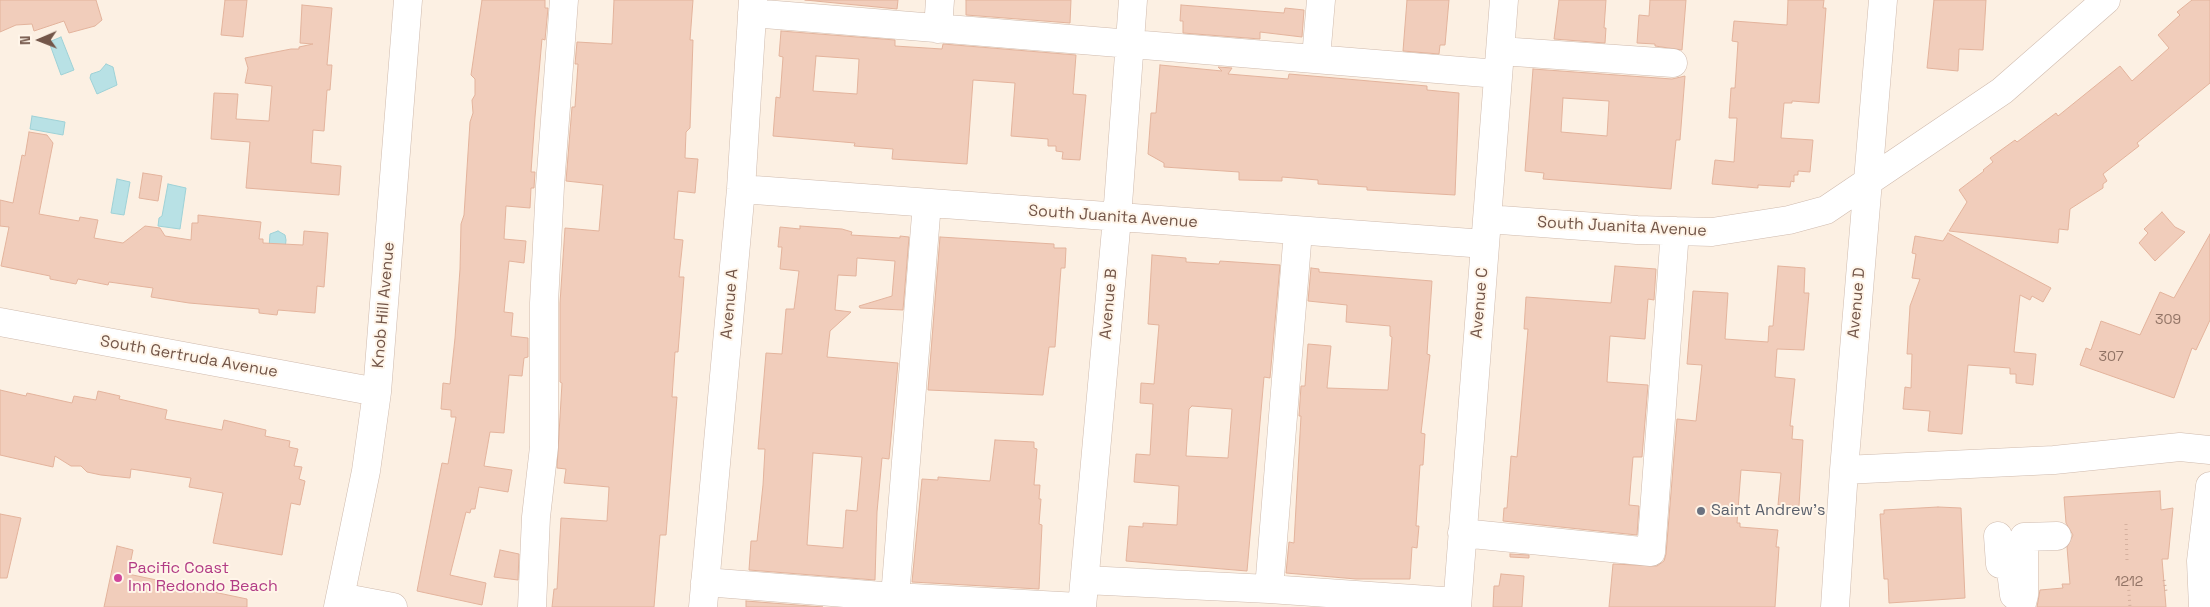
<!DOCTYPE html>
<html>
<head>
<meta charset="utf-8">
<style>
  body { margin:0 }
  #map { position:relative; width:2210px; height:607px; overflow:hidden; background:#fcf0e3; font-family:"Space Grotesk",sans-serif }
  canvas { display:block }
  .north { position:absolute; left:15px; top:15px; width:50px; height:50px; -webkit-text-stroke:4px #fff5e9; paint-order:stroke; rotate:269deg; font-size:14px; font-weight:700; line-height:20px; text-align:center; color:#735649 }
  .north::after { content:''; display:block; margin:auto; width:18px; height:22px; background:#735649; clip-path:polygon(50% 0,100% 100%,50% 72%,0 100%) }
</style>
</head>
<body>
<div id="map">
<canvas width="2210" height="607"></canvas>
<div class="north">N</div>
</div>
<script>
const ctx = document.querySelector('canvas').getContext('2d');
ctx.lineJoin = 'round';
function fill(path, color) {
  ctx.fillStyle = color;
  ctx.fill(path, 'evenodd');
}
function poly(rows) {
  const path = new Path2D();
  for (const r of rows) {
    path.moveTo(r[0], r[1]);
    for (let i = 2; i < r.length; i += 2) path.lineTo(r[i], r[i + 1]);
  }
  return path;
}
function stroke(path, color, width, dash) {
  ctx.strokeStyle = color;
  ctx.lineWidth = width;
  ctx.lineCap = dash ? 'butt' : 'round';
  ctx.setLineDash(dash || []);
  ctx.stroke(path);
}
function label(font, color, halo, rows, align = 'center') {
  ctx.font = font + ' "Space Grotesk",sans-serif';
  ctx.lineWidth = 4;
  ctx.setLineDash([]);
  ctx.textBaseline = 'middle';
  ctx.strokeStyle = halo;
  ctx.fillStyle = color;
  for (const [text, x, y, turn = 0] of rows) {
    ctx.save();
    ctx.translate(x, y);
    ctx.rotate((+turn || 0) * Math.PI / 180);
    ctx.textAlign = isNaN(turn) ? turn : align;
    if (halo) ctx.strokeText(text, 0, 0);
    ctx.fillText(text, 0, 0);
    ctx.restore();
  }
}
const water = poly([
  [61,37,74,70,61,75,49,42,61,37],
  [106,64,113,67,117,85,97,94,90,78,91,74,100,71,106,64],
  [32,116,65,122,63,135,30,129,32,116],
  [117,179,130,182,124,215,111,213,117,179],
  [168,184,186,188,180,229,158,226,159,218,162,216,168,184],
  [278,231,285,235,286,240,284,260,268,260,270,234,278,231]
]);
fill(water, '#b8e1e5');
stroke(water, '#9ed1d6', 1);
const building = poly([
  [0,0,96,0,102,20,95,26,69,33,64,21,34,31,32,24,16,25,0,32,0,0],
  [225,0,247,0,243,37,221,35,225,0],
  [482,0,545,0,545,8,548,8,545,40,542,39,535,117,531,172,535,172,534,188,531,188,530,208,506,206,504,239,526,241,524,263,509,261,504,312,513,313,511,336,528,338,528,357,524,358,522,376,509,375,504,433,490,432,484,466,512,470,508,492,479,487,475,509,471,509,470,513,466,512,450,575,486,583,482,605,417,591,442,463,448,464,456,417,451,417,451,410,441,409,443,383,450,384,455,338,460,269,461,224,464,215,470,122,473,113,472,100,475,95,475,79,471,75,482,0],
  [614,0,693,0,690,40,693,40,690,128,686,132,685,158,698,159,695,193,678,191,674,239,683,240,679,277,684,277,678,352,675,352,672,397,677,397,666,535,660,535,654,607,552,607,554,589,557,589,561,518,607,521,609,487,564,483,566,469,557,468,562,383,560,382,560,303,565,228,599,231,603,185,566,181,572,107,575,107,578,64,575,64,577,42,612,44,614,0],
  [805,0,898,0,897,9,805,0],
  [966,0,1071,0,1070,23,966,15,966,0],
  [1407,0,1449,0,1445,45,1440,45,1439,54,1403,51,1407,0],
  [1559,0,1606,0,1604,28,1606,28,1605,43,1554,39,1559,0],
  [1650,0,1686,0,1682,50,1655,46,1655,44,1637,43,1639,15,1649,16,1650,0],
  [1788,0,1824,0,1823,8,1826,8,1819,103,1792,101,1792,103,1784,103,1781,138,1813,140,1810,172,1798,171,1798,175,1794,175,1794,182,1791,181,1790,187,1758,185,1758,188,1712,184,1715,160,1734,162,1737,118,1729,118,1731,88,1735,88,1738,42,1732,41,1734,21,1787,25,1788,0],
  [1934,0,1986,0,1983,50,1959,49,1958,71,1927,68,1934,0],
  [2192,0,2210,0,2210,83,2137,143,2139,146,2103,174,2107,181,2103,184,2103,188,2070,209,2068,230,2059,229,2058,243,1949,231,1967,202,1959,190,1984,171,1983,170,1993,162,1990,158,2015,140,2017,142,2056,113,2058,116,2120,66,2132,81,2169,48,2158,35,2180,15,2177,12,2192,0],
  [302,5,332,8,327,65,332,65,330,90,327,90,324,131,313,130,311,163,341,166,339,195,246,188,250,142,211,139,214,93,238,94,236,119,269,121,272,86,245,83,248,68,245,58,291,49,299,49,299,47,313,44,300,43,302,5],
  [1181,5,1284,13,1285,8,1304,10,1302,37,1260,32,1260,39,1183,33,1183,21,1180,21,1181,5],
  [781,31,895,40,895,46,942,49,943,44,1076,55,1073,94,1086,95,1080,160,1062,159,1063,152,1056,151,1056,146,1048,146,1048,139,1011,136,1015,83,973,80,967,164,892,159,893,149,854,146,855,143,773,136,776,97,780,98,783,57,779,56,781,31],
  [816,56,859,59,857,94,813,91,816,56],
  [1160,65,1222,71,1218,67,1232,68,1228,74,1288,79,1289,74,1427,86,1427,90,1459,93,1455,195,1367,190,1367,187,1318,184,1318,180,1282,177,1282,181,1239,180,1239,172,1164,167,1164,163,1148,154,1151,113,1156,113,1160,65],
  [1533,69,1672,79,1685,76,1680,140,1676,140,1671,189,1543,179,1544,173,1525,171,1533,69],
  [1563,98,1609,101,1607,136,1561,132,1563,98],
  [29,132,47,135,53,143,39,214,79,221,80,217,98,220,94,238,123,243,145,226,160,228,165,236,191,240,192,223,198,223,198,215,261,222,259,239,263,239,263,243,303,245,304,231,328,233,324,287,317,286,315,313,278,310,277,315,259,313,259,309,189,303,151,297,153,288,109,282,108,285,78,279,76,284,50,279,50,276,1,266,9,227,0,226,0,200,13,203,22,155,25,156,29,132],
  [143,173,162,176,158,201,139,198,143,173],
  [2162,212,2175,227,2185,232,2155,261,2139,243,2148,233,2144,229,2162,212],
  [800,226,842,229,852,232,851,235,900,238,900,236,909,237,903,310,860,308,859,306,892,296,895,261,857,258,856,276,838,275,835,310,851,312,830,331,827,357,898,363,889,459,882,458,877,512,875,580,749,570,751,541,757,541,763,485,765,449,758,449,766,353,782,354,786,309,794,309,799,271,780,269,782,247,778,247,780,227,800,229,800,226],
  [813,453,862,457,857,511,846,510,843,548,807,545,813,453],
  [1948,233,2051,288,2043,302,2032,296,2030,300,2020,295,2014,352,2036,354,2033,385,2016,383,2016,374,2010,374,2010,368,1968,365,1962,434,1928,431,1930,411,1903,409,1905,387,1911,388,1912,354,1907,354,1910,306,1920,279,1912,278,1916,254,1912,253,1915,236,1943,241,1948,233],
  [2210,234,2210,320,2196,350,2192,348,2174,398,2080,365,2086,348,2091,350,2101,321,2140,335,2160,292,2174,298,2210,234],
  [940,237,1054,244,1054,248,1066,248,1065,268,1061,268,1055,347,1049,347,1043,395,928,390,940,237],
  [1152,255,1186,258,1186,262,1219,264,1220,261,1280,265,1270,378,1264,377,1247,571,1126,561,1129,526,1143,527,1143,523,1177,525,1179,486,1134,482,1136,454,1150,455,1153,404,1140,403,1141,383,1154,384,1159,325,1148,324,1152,255],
  [1192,406,1232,409,1228,458,1186,456,1189,409,1192,406],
  [1615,266,1656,269,1654,300,1648,299,1645,339,1610,336,1607,382,1648,385,1642,457,1633,457,1629,505,1639,506,1637,535,1503,521,1504,508,1507,508,1511,456,1517,457,1528,329,1524,329,1526,297,1611,303,1615,266],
  [1778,266,1805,268,1804,293,1809,293,1804,350,1777,349,1775,377,1795,379,1790,426,1793,426,1792,439,1803,440,1799,506,1778,505,1781,473,1741,470,1737,523,1740,523,1740,527,1778,530,1776,547,1779,547,1775,607,1609,607,1613,564,1657,566,1664,561,1666,554,1677,419,1696,421,1702,365,1687,364,1693,291,1728,293,1725,339,1768,342,1769,326,1773,326,1778,266],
  [1311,268,1319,269,1319,272,1432,281,1427,354,1430,355,1421,433,1425,434,1423,465,1420,465,1416,526,1419,526,1417,548,1412,547,1410,579,1356,579,1286,573,1289,542,1294,543,1301,416,1299,416,1301,386,1305,386,1308,344,1331,346,1327,388,1388,390,1392,337,1390,336,1390,326,1346,322,1347,305,1308,301,1311,268],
  [0,390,26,396,27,393,72,403,74,396,96,400,98,391,120,396,119,399,167,410,165,419,222,430,224,420,266,430,265,436,290,441,289,447,298,449,294,466,302,467,299,479,305,481,300,505,291,503,282,555,213,543,223,493,189,487,191,478,131,469,130,478,101,475,87,472,81,466,71,466,55,456,53,467,0,455,0,390],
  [995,440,1034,442,1034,448,1037,449,1034,485,1040,485,1039,499,1041,499,1039,524,1042,525,1039,589,912,582,922,479,938,480,938,477,990,481,995,440],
  [2160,491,2161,510,2173,508,2168,559,2162,559,2166,607,2037,607,2040,590,2063,588,2062,584,2070,584,2067,547,2073,535,2066,523,2064,497,2160,491],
  [1938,507,1961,508,1965,598,1889,603,1888,579,1884,579,1880,514,1884,514,1884,510,1938,507],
  [0,514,21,518,7,578,0,578,0,514],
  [117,546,133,550,128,574,247,599,247,607,104,607,117,546],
  [500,550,519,554,518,580,494,577,500,550],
  [1510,554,1529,555,1529,558,1510,557,1510,554],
  [1501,574,1524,576,1522,607,1493,607,1494,586,1499,586,1501,574],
  [746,601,823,607,746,607,746,601]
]);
fill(building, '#f1cdbb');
stroke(building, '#e3b39c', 1);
const minor = poly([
  [752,13,1498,74],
  [938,29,940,0],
  [1500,51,1673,63],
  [1316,58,1321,0],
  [741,189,1485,244],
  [1487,219,1637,230,1712,232,1789,220,1826,210,2002,91,2106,0],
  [0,322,377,392],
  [1844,470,2054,460,2180,447,2210,450],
  [1462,533,1651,552,1675,231],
  [1998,536,2000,564,2010,563,2014,595],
  [1085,580,1269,589,1457,602],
  [705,582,895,597,1079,607],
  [1269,589,1298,231],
  [340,597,393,607],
  [895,597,927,203],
  [338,607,366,471,377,392,408,0],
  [532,607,536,517,544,447,544,303,550,186,564,0],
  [703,607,741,189,753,0],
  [1082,607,1117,218,1133,0],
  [1457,607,1504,0],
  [1835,607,1844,470,1883,0],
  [2021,607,2024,595,2024,537,2057,536],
  [2203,607,2201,561,2210,486]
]);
stroke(minor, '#cfbaad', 29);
stroke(poly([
  [2126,524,2127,561],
  [2128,580,2130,607],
  [2164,580,2166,591,2169,591]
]), '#d5b09e', 3, [1, 4]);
stroke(minor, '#fff', 28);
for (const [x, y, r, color] of [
  [1701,511,5,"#6b7280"],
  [118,578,5,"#d1479c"]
]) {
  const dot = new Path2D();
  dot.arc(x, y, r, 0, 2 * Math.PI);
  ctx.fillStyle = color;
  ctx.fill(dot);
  stroke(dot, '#fff5e9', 2);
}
label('14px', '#927466', null, [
  ["309",2168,320],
  ["307",2111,357],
  ["1212",2129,582]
]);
label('16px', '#735649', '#fff5e9', [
  ["South Juanita Avenue",1113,217,4],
  ["South Juanita Avenue",1622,227,3],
  ["Avenue C",1480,303,-85],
  ["Avenue D",1857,303,-85],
  ["Avenue A",730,304,-85],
  ["Avenue B",1109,304,-85],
  ["Knob Hill Avenue",384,305,-85],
  ["South Gertruda Avenue",189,357,10]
]);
label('16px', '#5b616d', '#fff5e9', [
  ["Saint Andrew's",1711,511]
], 'left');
label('16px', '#b23c85', '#fff5e9', [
  ["Pacific Coast",128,569],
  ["Inn Redondo Beach",128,587]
], 'left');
</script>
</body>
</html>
